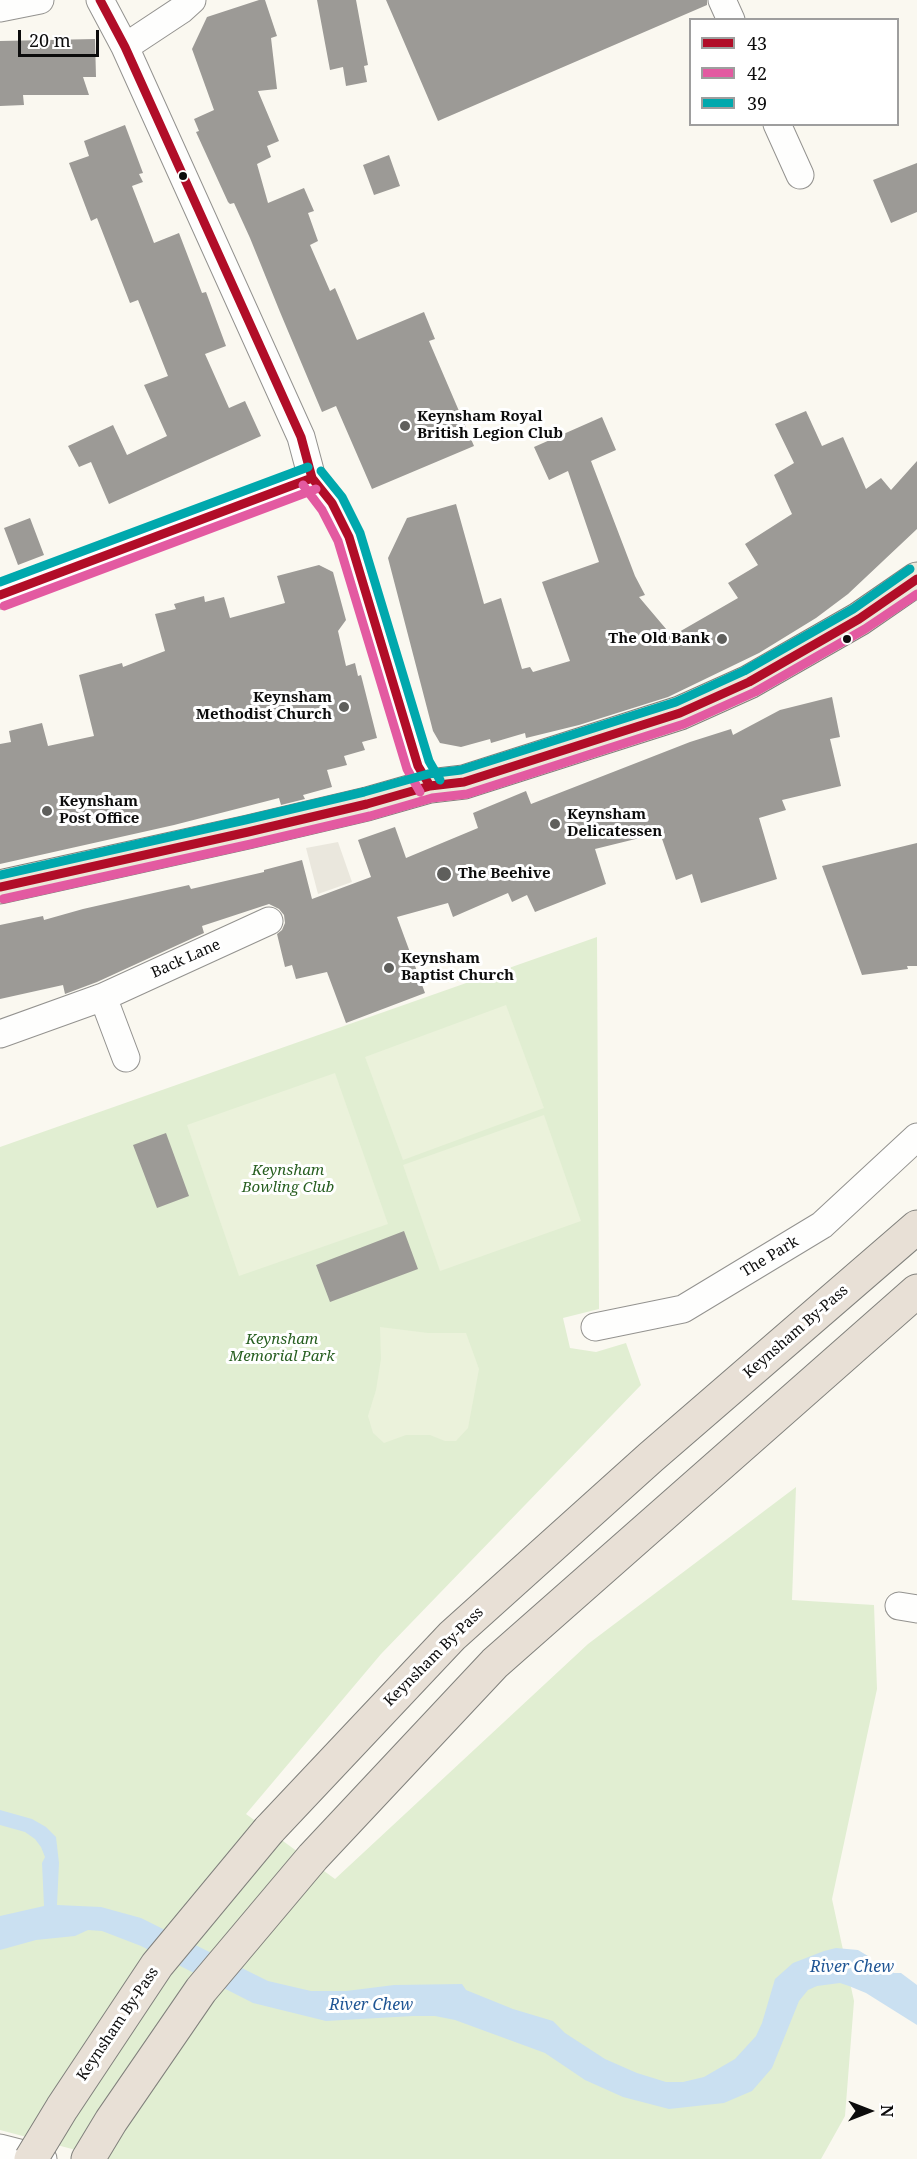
<!DOCTYPE html>
<html>
<head>
<meta charset="utf-8">
<style>
  body { margin:0 }
  #map { position:relative; width:917px; height:2159px; overflow:hidden; background:#faf8f0; font-family:"Noto Serif",serif }
  canvas { display:block }
  .legend { position:absolute; left:689px; top:18px; width:210px; height:108px; box-sizing:border-box; background:#fff; border:2px solid #9e9e9e; margin:0; padding:8px 10px; list-style:none; font-size:18px; color:#0c0c0c }
  .legend li { display:flex; align-items:center; gap:12px; height:30px }
  .legend b { width:30px; border:2px solid #9e9e9e }
  .north { position:absolute; left:839px; top:2081px; width:60px; height:60px; -webkit-text-stroke:4px #fff; paint-order:stroke; rotate:90deg; font-size:16px; font-weight:700; line-height:24px; text-align:center; color:#0c0c0c }
  .north::after { content:''; display:block; margin:auto; width:21px; height:27px; background:#0c0c0c; clip-path:polygon(50% 0,100% 100%,50% 72%,0 100%) }
  .scale { position:absolute; left:18px; top:30px; width:81px; height:27px; box-sizing:border-box; border:3px solid #0c0c0c; border-top:0; padding-left:8px; font-size:18px; line-height:21px; white-space:nowrap; color:#0c0c0c; -webkit-text-stroke:4px #fff; paint-order:stroke }
</style>
</head>
<body>
<div id="map">
<canvas width="917" height="2159"></canvas>
<ul class="legend">
<li><b style="height:8px;background:#b10d28"></b>43</li>
<li><b style="height:8px;background:#e35aa1"></b>42</li>
<li><b style="height:8px;background:#00a8ad"></b>39</li>
</ul>
<div class="north">N</div>
<div class="scale">20 m</div>
</div>
<script>
const ctx = document.querySelector('canvas').getContext('2d');
ctx.lineJoin = 'round';
function fill(path, color) {
  ctx.fillStyle = color;
  ctx.fill(path, 'evenodd');
}
function poly(rows) {
  const path = new Path2D();
  for (const r of rows) {
    path.moveTo(r[0], r[1]);
    for (let i = 2; i < r.length; i += 2) path.lineTo(r[i], r[i + 1]);
  }
  return path;
}
function stroke(path, color, width, dash) {
  ctx.strokeStyle = color;
  ctx.lineWidth = width;
  ctx.lineCap = dash ? 'butt' : 'round';
  ctx.setLineDash(dash || []);
  ctx.stroke(path);
}
function label(font, color, halo, rows, align = 'center') {
  ctx.font = font + ' "Noto Serif",serif';
  ctx.lineWidth = 6;
  ctx.setLineDash([]);
  ctx.textBaseline = 'middle';
  ctx.strokeStyle = halo;
  ctx.fillStyle = color;
  for (const [text, x, y, turn = 0] of rows) {
    ctx.save();
    ctx.translate(x, y);
    ctx.rotate((+turn || 0) * Math.PI / 180);
    ctx.textAlign = isNaN(turn) ? turn : align;
    if (halo) ctx.strokeText(text, 0, 0);
    ctx.fillText(text, 0, 0);
    ctx.restore();
  }
}
fill(poly([
  [597,937,599,1309,563,1318,570,1348,596,1352,626,1343,641,1385,381,1654,246,1814,335,1879,588,1644,796,1487,792,1600,874,1605,877,1689,832,1899,854,2001,845,2116,821,2159,110,2159,0,2130,0,1147]
]), '#e1eed2');
fill(poly([
  [506,1005,544,1108,403,1160,365,1057],
  [335,1073,388,1224,239,1276,187,1125],
  [544,1115,581,1221,440,1271,403,1165],
  [380,1327,428,1333,466,1333,479,1369,468,1428,456,1441,445,1441,430,1435,406,1435,384,1443,373,1433,368,1416,376,1390,381,1359]
]), '#ebf2db');
fill(poly([
  [338,842,352,882,318,894,306,848]
]), '#eae7dd');
fill(poly([
  [0,1810,32,1819,46,1827,56,1837,59,1863,57,1905,101,1907,141,1918,268,1981,311,1991,346,1991,394,1985,462,1984,466,1990,513,2009,553,2021,565,2033,605,2059,637,2073,666,2082,683,2082,704,2077,735,2059,756,2036,762,2023,775,1979,793,1963,824,1951,836,1948,858,1950,868,1956,870,1960,894,1973,901,1973,917,1985,917,2025,866,1993,849,1986,840,1983,817,1986,808,1990,799,2001,772,2068,752,2091,724,2103,669,2109,623,2097,585,2080,545,2053,455,2020,435,2016,413,2016,326,2021,253,2003,141,1946,102,1931,88,1930,75,1936,36,1940,0,1950,0,1916,44,1906,42,1863,45,1857,41,1847,35,1839,25,1832,0,1825]
]), '#cae0f1');
fill(poly([
  [259,0,265,0,277,36,271,38,277,89,258,91,279,141,267,146,271,157,257,164,268,203,304,188,314,211,308,213,318,241,310,245,330,291,335,288,357,340,424,312,435,339,429,341,474,446,372,489,336,406,322,412,280,312,250,238,234,203,230,204,228,202,196,132,199,131,194,119,214,110,192,49,207,17],
  [317,0,356,0,368,65,364,66,367,82,346,86,343,67,330,70],
  [386,0,707,0,707,5,438,121],
  [95,39,96,77,83,77,89,95,23,95,24,105,0,106,0,41],
  [125,125,143,173,139,174,143,182,132,186,154,243,179,233,202,293,206,292,226,346,205,354,229,408,245,401,261,436,109,504,91,462,79,467,68,446,113,425,127,455,167,436,144,385,168,376,138,300,130,303,97,218,91,221,69,163,89,156,84,141],
  [389,155,400,186,374,195,363,165],
  [917,163,917,212,891,223,873,180],
  [806,411,822,446,843,437,866,489,881,478,891,490,917,461,917,529,848,594,816,618,759,653,668,697,579,725,526,738,525,733,491,743,490,739,461,747,440,743,433,731,388,558,407,518,456,504,484,604,501,598,522,669,530,667,533,672,570,661,542,582,599,562,568,471,549,480,534,447,602,417,616,450,591,461,635,576,645,595,639,597,672,636,738,598,728,583,758,565,745,544,792,514,774,475,794,463,775,424],
  [30,518,44,555,18,565,4,528],
  [319,565,333,572,346,620,338,631,346,666,355,663,358,676,361,675,377,738,362,742,365,750,344,756,347,765,327,770,332,787,303,795,305,799,281,805,279,798,174,825,0,864,0,744,11,742,9,731,42,723,48,746,94,736,79,675,122,663,123,667,165,651,155,614,176,609,174,604,204,596,205,602,224,597,230,618,285,603,277,576],
  [832,697,840,737,830,739,841,786,782,800,786,810,759,818,777,879,701,903,692,874,676,880,660,833,595,849,606,884,535,912,527,895,512,902,508,893,453,917,448,903,397,917,425,993,346,1023,327,972,296,979,292,965,285,967,277,934,282,930,285,923,284,915,279,909,269,904,202,926,204,933,97,982,65,994,63,985,0,999,0,925,43,916,44,920,83,909,189,885,191,889,264,872,264,870,302,860,312,899,371,877,358,840,395,827,406,858,478,828,473,813,526,791,531,804,690,742,731,729,733,735,780,710],
  [917,843,917,966,907,966,908,969,862,975,822,866],
  [166,1133,189,1196,157,1208,133,1145],
  [404,1231,418,1269,330,1302,316,1265]
]), '#9c9a96');
const minor = poly([
  [100,0,125,47,301,437,312,478,332,503,349,537,418,766,430,786],
  [722,0,731,20],
  [0,8,40,0],
  [125,47,181,10,192,0],
  [777,124,800,175],
  [0,595,312,478],
  [103,997,126,1058],
  [0,1034,103,997,269,921],
  [595,1327,683,1309,822,1225,917,1137],
  [899,1606,917,1609],
  [0,2148,43,2159]
]);
const major = poly([
  [0,887,248,832,367,804,430,786,464,782,680,713,749,682,859,619,917,579]
]);
const highway = poly([
  [269,1830,452,1636,651,1457,917,1227],
  [88,2159,111,2121,201,1990,313,1857,495,1663,917,1291]
]);
stroke(minor, '#93928f', 29);
stroke(major, '#80807c', 35);
stroke(highway, '#80807c', 35);
stroke(minor, '#fefefd', 27);
stroke(major, '#ebe8d9', 33);
stroke(highway, '#e8e0d6', 33);
const highwayBridge = poly([
  [31,2159,62,2108,157,1965,269,1830]
]);
stroke(highwayBridge, '#80807c', 35, []);
stroke(highwayBridge, '#e8e0d6', 33);
stroke(poly([
  [100,0,125,47,301,437,312,478,332,503,349,537,418,766,430,786],
  [0,595,312,478],
  [0,887,248,832,367,804,430,786,464,782,680,713,749,682,859,619,917,579]
]), '#b10d28', 9);
stroke(poly([
  [303,485,322,510,338,541,407,769,420,792],
  [4,606,316,489],
  [3,899,251,844,370,816,432,798,467,794,684,724,755,692,865,629,917,594]
]), '#e35aa1', 9);
stroke(poly([
  [321,471,342,497,360,533,429,761,440,780],
  [0,582,308,467],
  [0,875,245,820,364,792,428,774,461,770,676,702,744,671,853,609,910,569]
]), '#00a8ad', 9);
for (const [x, y, r, color] of [
  [183,176,5,"#0c0c0c"],
  [405,426,6,"#5f5f5c"],
  [722,639,6,"#5f5f5c"],
  [847,639,5,"#0c0c0c"],
  [344,707,6,"#5f5f5c"],
  [47,811,6,"#5f5f5c"],
  [555,824,6,"#5f5f5c"],
  [444,874,8,"#5f5f5c"],
  [389,968,6,"#5f5f5c"]
]) {
  const dot = new Path2D();
  dot.arc(x, y, r, 0, 2 * Math.PI);
  ctx.fillStyle = color;
  ctx.fill(dot);
  stroke(dot, '#fff', 2);
}
label('bold 15px', '#0c0c0c', '#fff', [
  ["Keynsham Royal",417,417],
  ["British Legion Club",417,434],
  ["The Old Bank",710,639,"right"],
  ["Keynsham",332,698,"right"],
  ["Methodist Church",332,715,"right"],
  ["Keynsham",59,802],
  ["Post Office",59,819],
  ["Keynsham",567,815],
  ["Delicatessen",567,832],
  ["The Beehive",458,874],
  ["Keynsham",401,959],
  ["Baptist Church",401,976]
], 'left');
label('15px', '#0c0c0c', '#fff', [
  ["Back Lane",186,959,-24],
  ["The Park",770,1257,-31],
  ["Keynsham By-Pass",796,1332,-41],
  ["Keynsham By-Pass",434,1657,-45],
  ["Keynsham By-Pass",118,2024,-56]
]);
label('italic 15px', '#285f21', '#fff', [
  ["Keynsham",288,1171],
  ["Bowling Club",288,1188],
  ["Keynsham",282,1340],
  ["Memorial Park",282,1357]
]);
label('italic 16px', '#1f5594', '#fff', [
  ["River Chew",852,1967],
  ["River Chew",371,2005]
]);
</script>
</body>
</html>
